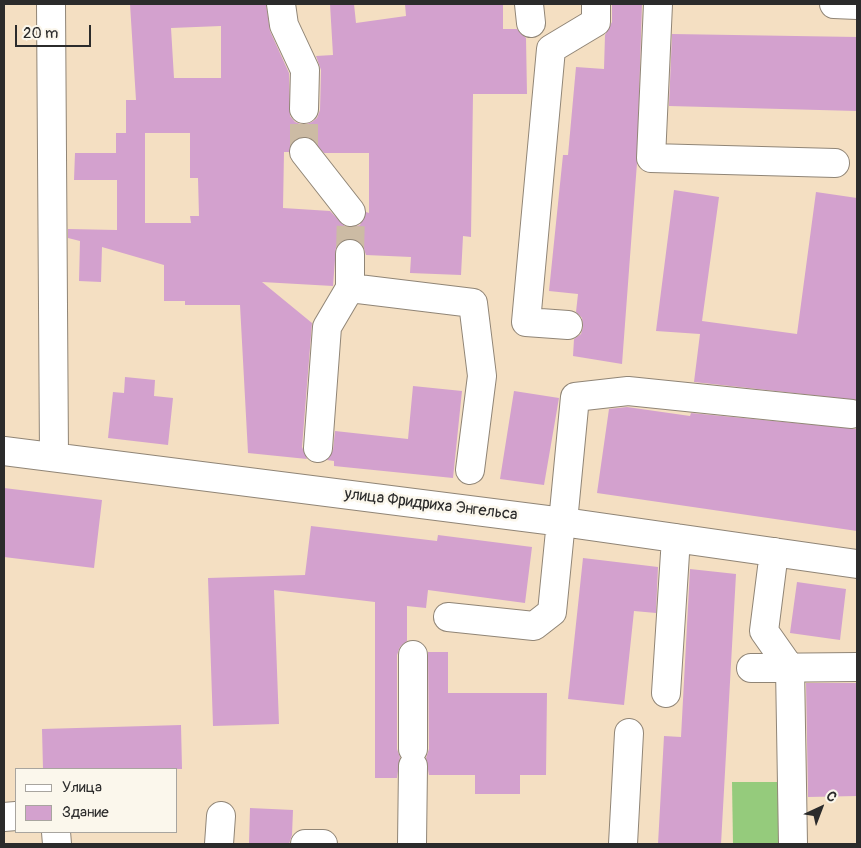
<!DOCTYPE html>
<html>
<head>
<meta charset="utf-8">
<style>
  body { margin:0 }
  #map { position:relative; width:861px; height:848px; overflow:hidden; background:#f4dfc2; font-family:Pangolin,sans-serif }
  canvas { display:block }
  .frame { position:absolute; inset:0; border:5px solid #2b2b2b; pointer-events:none }
  .legend { position:absolute; left:15px; top:768px; width:162px; height:65px; box-sizing:border-box; background:#fbf7ec; border:1px solid #a8a59f; margin:0; padding:6px 9px; list-style:none; font-size:15px; color:#2b2b2b }
  .legend li { display:flex; align-items:center; gap:10px; height:25px }
  .legend b { width:25px; border:1px solid #a8a59f }
  .north { position:absolute; left:796px; top:783px; width:50px; height:50px; -webkit-text-stroke:4px #fbf7ec; paint-order:stroke; rotate:43deg; font-size:14px; font-weight:700; line-height:20px; text-align:center; color:#2b2b2b }
  .north::after { content:''; display:block; margin:auto; width:18px; height:22px; background:#2b2b2b; clip-path:polygon(50% 0,100% 100%,50% 72%,0 100%) }
  .scale { position:absolute; left:15px; top:25px; width:76px; height:22px; box-sizing:border-box; border:2px solid #2b2b2b; border-top:0; padding-left:6px; font-size:15px; line-height:18px; white-space:nowrap; color:#2b2b2b; -webkit-text-stroke:4px #fbf7ec; paint-order:stroke }
</style>
</head>
<body>
<div id="map">
<canvas width="861" height="848"></canvas>
<div class="frame"></div>
<ul class="legend">
<li><b style="height:6px;background:#fff"></b>Улица</li>
<li><b style="height:14px;background:#d3a1ce"></b>Здание</li>
</ul>
<div class="north">С</div>
<div class="scale">20 m</div>
</div>
<script>
const ctx = document.querySelector('canvas').getContext('2d');
ctx.lineJoin = 'round';
function fill(path, color) {
  ctx.fillStyle = color;
  ctx.fill(path, 'evenodd');
}
function poly(rows) {
  const path = new Path2D();
  for (const r of rows) {
    path.moveTo(r[0], r[1]);
    for (let i = 2; i < r.length; i += 2) path.lineTo(r[i], r[i + 1]);
  }
  return path;
}
function stroke(path, color, width, dash) {
  ctx.strokeStyle = color;
  ctx.lineWidth = width;
  ctx.lineCap = dash ? 'butt' : 'round';
  ctx.setLineDash(dash || []);
  ctx.stroke(path);
}
function label(font, color, halo, rows, align = 'center') {
  ctx.font = font + ' Pangolin,sans-serif';
  ctx.lineWidth = 5;
  ctx.setLineDash([]);
  ctx.textBaseline = 'middle';
  ctx.strokeStyle = halo;
  ctx.fillStyle = color;
  for (const [text, x, y, turn = 0] of rows) {
    ctx.save();
    ctx.translate(x, y);
    ctx.rotate((+turn || 0) * Math.PI / 180);
    ctx.textAlign = isNaN(turn) ? turn : align;
    if (halo) ctx.strokeText(text, 0, 0);
    ctx.fillText(text, 0, 0);
    ctx.restore();
  }
}
fill(poly([
  [732,782,781,782,783,844,733,844]
]), '#95cb7c');
fill(poly([
  [130,4,266,4,270,31,289,73,290,116,295,122,303,125,312,122,317,118,320,110,321,70,316,56,333,55,330,4,354,4,356,23,406,16,405,4,503,4,503,29,517,29,526,38,527,94,473,94,471,237,463,236,461,275,410,273,411,257,366,255,363,246,357,240,350,238,342,241,336,247,333,286,262,282,312,323,302,447,307,459,248,453,240,305,185,305,185,301,164,301,164,265,102,247,101,282,79,281,80,241,68,238,68,229,117,230,117,180,74,180,75,153,116,153,116,133,126,133,126,100,136,100],
  [221,26,221,78,174,78,171,28],
  [131,133,190,133,190,178,198,178,199,216,190,216,191,223,145,223,145,133],
  [302,137,310,138,324,153,369,153,369,213,366,212,360,225,353,227,345,226,330,211,283,208,284,152,289,152,294,140],
  [612,4,642,4,637,163,622,364,573,356,574,339,581,334,583,327,582,318,576,312,578,294,549,291,563,155,568,155,576,67,604,69,605,35,612,22],
  [672,34,857,37,857,111,669,106],
  [674,190,719,197,702,321,797,334,816,192,857,198,857,400,694,382,700,334,656,331],
  [125,377,155,380,154,396,173,398,168,445,108,438,113,392,124,393],
  [413,386,462,391,453,478,334,466,334,461,327,460,333,450,335,431,408,439],
  [514,391,559,398,544,485,500,479],
  [627,407,690,416,691,413,857,429,857,531,597,493,609,409],
  [4,488,102,500,94,568,4,557],
  [311,526,437,541,438,535,532,547,525,603,428,590,426,608,407,606,407,641,400,647,397,655,397,749,400,757,397,778,375,778,375,602,274,590,279,724,213,726,208,578,305,575],
  [583,558,658,567,656,613,634,611,624,705,568,699],
  [690,569,736,574,721,844,658,844,664,736,681,737],
  [797,582,846,589,840,640,790,633],
  [428,652,448,652,448,693,547,693,546,775,520,775,520,794,475,794,475,775,429,775,426,758,429,749],
  [806,683,857,683,857,796,808,797],
  [181,725,182,769,43,769,42,729],
  [250,808,293,810,292,835,289,844,249,844]
]), '#d3a1ce');
stroke(poly([
  [304,152,304,109],
  [350,254,351,212]
]), '#ccbba4', 28, [28, 14]);
const minor = poly([
  [51,4,54,456],
  [281,4,284,25,305,70,304,109],
  [529,4,531,23],
  [658,4,651,158,835,163],
  [834,4,857,5],
  [304,152,351,212],
  [350,288,473,303,482,376,470,470],
  [568,325,526,322,551,49,596,22,596,4],
  [318,448,327,327,350,288,350,254],
  [4,451,563,522,857,564],
  [563,522,575,397,628,391,852,414],
  [774,552,764,631,790,668,793,844],
  [448,617,534,626,552,612,561,521],
  [751,668,857,667],
  [666,693,676,538],
  [413,749,413,655],
  [4,817,16,816],
  [56,832,57,844],
  [219,844,221,816],
  [305,844,323,844],
  [412,844,413,766],
  [623,844,629,733]
]);
stroke(minor, '#908576', 30);
stroke(minor, '#fff', 28);
label('16px', '#2b2b2b', '#fbf7ec', [
  ["улица Фридриха Энгельса",431,505,7]
]);
</script>
</body>
</html>
